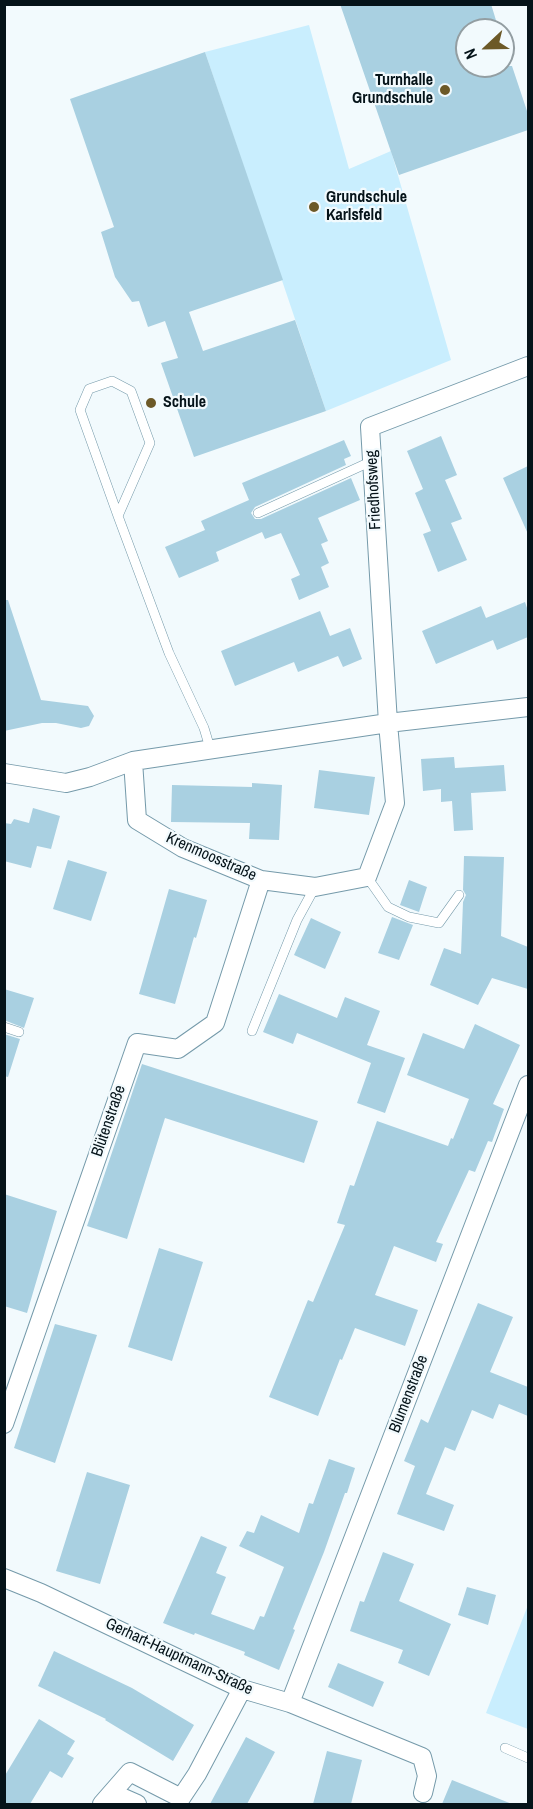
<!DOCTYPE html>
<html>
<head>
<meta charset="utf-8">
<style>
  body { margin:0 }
  #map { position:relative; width:533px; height:1809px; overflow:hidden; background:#f2fafd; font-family:"Archivo Narrow",sans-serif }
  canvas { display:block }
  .frame { position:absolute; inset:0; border:6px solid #051319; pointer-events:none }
  .north { position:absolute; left:455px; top:18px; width:60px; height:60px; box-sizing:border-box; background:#f2fafd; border:2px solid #939ea2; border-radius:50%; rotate:248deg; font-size:16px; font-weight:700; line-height:24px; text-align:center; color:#051319 }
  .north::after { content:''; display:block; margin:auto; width:21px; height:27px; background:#6c5927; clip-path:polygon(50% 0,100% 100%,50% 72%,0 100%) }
</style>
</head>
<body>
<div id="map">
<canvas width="533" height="1809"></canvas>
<div class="frame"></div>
<div class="north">N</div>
</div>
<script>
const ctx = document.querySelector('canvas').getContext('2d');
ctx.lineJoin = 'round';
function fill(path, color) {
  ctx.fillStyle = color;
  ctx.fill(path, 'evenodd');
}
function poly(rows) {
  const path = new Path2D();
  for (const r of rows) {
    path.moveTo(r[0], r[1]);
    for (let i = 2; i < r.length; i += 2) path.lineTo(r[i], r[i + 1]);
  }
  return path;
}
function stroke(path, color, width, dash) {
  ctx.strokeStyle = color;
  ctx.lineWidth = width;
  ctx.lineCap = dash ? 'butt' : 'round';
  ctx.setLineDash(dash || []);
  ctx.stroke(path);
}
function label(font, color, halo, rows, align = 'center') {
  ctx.font = font + ' "Archivo Narrow",sans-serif';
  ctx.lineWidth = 4.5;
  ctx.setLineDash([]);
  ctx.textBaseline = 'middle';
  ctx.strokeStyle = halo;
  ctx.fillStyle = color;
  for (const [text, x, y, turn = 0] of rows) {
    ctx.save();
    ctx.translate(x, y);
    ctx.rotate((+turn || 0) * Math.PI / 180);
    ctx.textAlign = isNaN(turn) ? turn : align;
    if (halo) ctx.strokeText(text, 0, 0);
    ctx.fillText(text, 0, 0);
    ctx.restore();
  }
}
fill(poly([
  [309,25,349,169,391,151,451,360,326,411,205,52],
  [528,1605,528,1729,486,1713]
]), '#c9eefe');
fill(poly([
  [340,4,491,4,499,30,467,30,467,66,512,66,528,114,528,130,399,175],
  [205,52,283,280,189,312,203,351,295,320,326,411,194,457,161,363,178,358,165,321,148,327,139,301,132,302,115,277,101,232,114,227,70,99],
  [441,436,457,475,445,480,462,519,451,523,467,560,438,572,423,534,431,531,415,493,423,489,407,451],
  [344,440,351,456,344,459,346,465,255,507,251,513,255,519,261,519,351,478,360,500,318,518,328,541,321,544,329,563,321,567,329,587,299,600,291,579,300,575,281,533,265,539,262,532,216,552,219,561,179,578,165,547,205,530,201,521,249,500,242,483],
  [528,466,528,534,503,478],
  [4,600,8,600,41,700,88,706,94,716,89,726,81,728,56,723,42,723,4,731],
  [525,602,528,611,528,637,497,650,493,640,436,664,422,631,481,606,486,618],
  [320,611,330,636,350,628,362,659,343,667,338,656,298,672,294,662,235,686,221,651],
  [454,757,455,768,504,765,506,791,471,793,473,830,454,831,452,801,441,802,441,789,423,791,421,759],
  [319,770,375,777,369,815,314,808],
  [252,783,282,785,279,840,249,839,250,823,171,822,172,785,252,787],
  [33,808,60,816,51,849,37,846,31,868,4,861,4,823,11,824,14,819,29,823],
  [464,856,504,857,501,936,528,947,528,989,492,978,478,1005,430,985,444,948,461,954,463,902,466,895,463,890],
  [68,860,107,872,91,921,53,909],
  [409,880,427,887,419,912,400,905],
  [169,889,207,900,196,938,194,937,175,1004,139,994],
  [392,917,413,925,399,960,378,953],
  [311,918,341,932,325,969,294,955],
  [4,989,34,998,24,1028,4,1020],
  [279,994,337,1018,345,997,380,1011,367,1045,405,1058,385,1113,357,1103,371,1063,297,1033,293,1044,263,1032],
  [475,1024,520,1045,493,1104,504,1109,492,1142,488,1141,475,1172,469,1170,436,1242,443,1244,436,1262,394,1246,375,1295,418,1310,405,1346,355,1328,342,1360,340,1359,318,1416,269,1397,308,1300,313,1302,345,1225,337,1223,350,1185,354,1186,377,1121,448,1146,451,1138,453,1139,469,1099,407,1075,423,1033,464,1049],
  [4,1034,20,1039,8,1077,4,1076],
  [142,1064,318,1121,304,1163,165,1118,127,1239,87,1226],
  [4,1194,57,1211,27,1313,4,1306],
  [159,1248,203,1262,172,1361,128,1347],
  [478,1303,513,1317,490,1372,528,1387,528,1416,499,1404,493,1419,472,1410,455,1451,445,1447,426,1494,454,1505,444,1531,397,1514,415,1466,404,1461,421,1419,428,1423],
  [55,1324,97,1335,55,1463,14,1448],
  [329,1459,355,1468,347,1493,345,1493,324,1552,293,1629,295,1630,279,1670,244,1655,245,1652,195,1633,194,1635,163,1623,201,1536,227,1547,216,1573,226,1577,211,1614,254,1630,260,1616,264,1617,284,1567,239,1546,247,1531,254,1533,261,1515,299,1533,309,1503,313,1504],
  [87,1472,130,1485,100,1584,56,1571],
  [383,1552,414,1564,399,1601,451,1624,429,1676,398,1663,403,1650,350,1631,360,1601,364,1602],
  [467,1587,496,1595,488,1625,458,1615],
  [54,1651,132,1688,194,1725,173,1761,105,1720,106,1719,38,1686],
  [338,1663,384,1682,373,1707,328,1687],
  [39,1719,75,1741,67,1754,74,1758,62,1778,50,1771,30,1804,4,1804,4,1777],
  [246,1737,275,1752,247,1804,210,1804],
  [327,1751,362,1760,351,1804,313,1804],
  [452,1780,512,1804,442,1804]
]), '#a9d0e1');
const lane = poly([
  [258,513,372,461],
  [118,516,150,443,131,391,112,381,89,389,80,410,118,516,169,653,204,728,210,748],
  [367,877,388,907,409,917,439,923,459,895],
  [4,1027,19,1032],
  [252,1031,297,920,315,887],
  [505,1748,528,1758]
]);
const street = poly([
  [133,761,137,820,183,848,261,880,315,887,367,877,395,803,388,723,370,427,528,366],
  [4,773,66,783,90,777,133,761,388,723,528,707],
  [4,1424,137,1043,178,1049,215,1023,261,880],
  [4,1578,41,1593,242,1689,290,1703,422,1757,427,1776,423,1793],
  [290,1703,528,1085],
  [112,1793,137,1804],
  [102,1804,130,1772,181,1798,197,1774,242,1689]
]);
stroke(lane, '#759aaa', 10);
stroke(street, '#759aaa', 20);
stroke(lane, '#fff', 9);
stroke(street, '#fff', 18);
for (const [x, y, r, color] of [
  [445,90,6,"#6c5927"],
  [314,207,6,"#6c5927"],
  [151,403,6,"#6c5927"]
]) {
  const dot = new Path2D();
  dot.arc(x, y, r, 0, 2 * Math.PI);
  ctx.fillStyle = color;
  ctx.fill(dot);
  stroke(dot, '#f2fafd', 2);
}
label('bold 16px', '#051319', '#f2fafd', [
  ["Turnhalle",433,81,"right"],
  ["Grundschule",433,99,"right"],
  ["Grundschule",326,198],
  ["Karlsfeld",326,216],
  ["Schule",163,403]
], 'left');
label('16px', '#051319', '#f2fafd', [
  ["Friedhofsweg",374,490,-93],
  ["Krenmoosstraße",211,857,24],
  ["Blütenstraße",109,1121,-71],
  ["Blumenstraße",409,1394,-69],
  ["Gerhart-Hauptmann-Straße",179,1657,25]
]);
</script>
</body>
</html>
